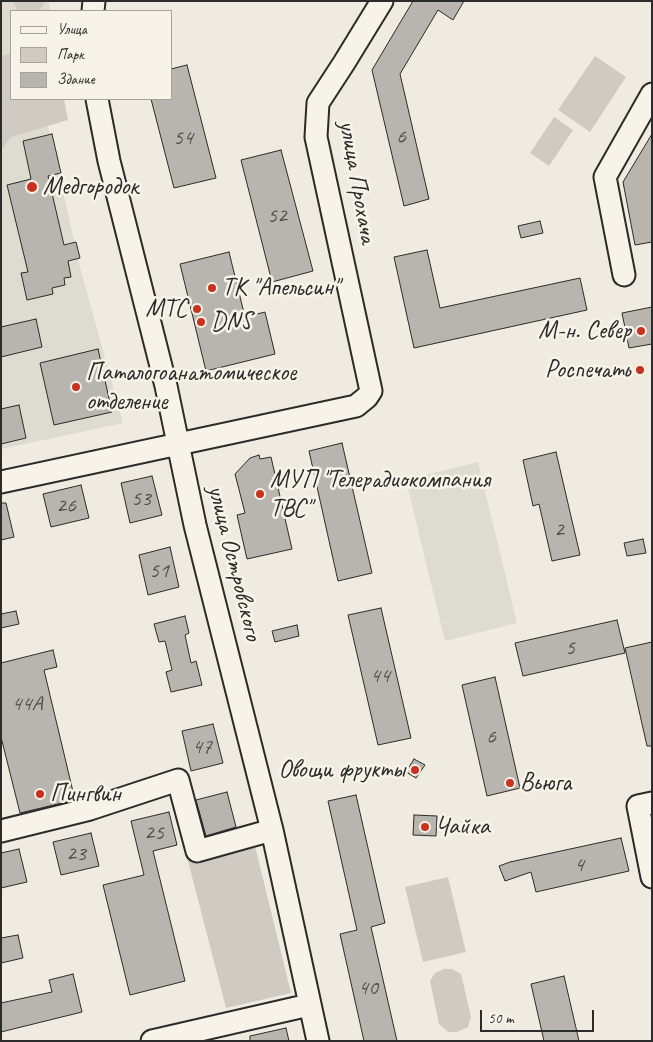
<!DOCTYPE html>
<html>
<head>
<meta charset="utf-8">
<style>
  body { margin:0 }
  #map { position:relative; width:653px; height:1042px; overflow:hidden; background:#efebe0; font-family:Caveat,sans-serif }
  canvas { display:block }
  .frame { position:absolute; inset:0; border:2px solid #2b2b2b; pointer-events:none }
  .legend { position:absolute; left:10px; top:10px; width:162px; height:90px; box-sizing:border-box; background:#f7f3e8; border:1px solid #a5a39c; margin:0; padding:6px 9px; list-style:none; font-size:15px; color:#2b2b2b }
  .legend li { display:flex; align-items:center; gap:10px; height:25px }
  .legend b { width:25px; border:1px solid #a5a39c }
  .scale { position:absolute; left:480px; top:1010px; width:114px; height:22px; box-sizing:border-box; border:2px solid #2b2b2b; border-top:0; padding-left:6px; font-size:15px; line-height:18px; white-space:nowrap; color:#2b2b2b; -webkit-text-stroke:4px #f7f3e8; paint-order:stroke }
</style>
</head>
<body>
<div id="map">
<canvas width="653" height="1042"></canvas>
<div class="frame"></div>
<ul class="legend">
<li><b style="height:6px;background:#f7f3e8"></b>Улица</li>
<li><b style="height:14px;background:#cfcbc2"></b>Парк</li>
<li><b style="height:14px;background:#b8b5ae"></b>Здание</li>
</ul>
<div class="scale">50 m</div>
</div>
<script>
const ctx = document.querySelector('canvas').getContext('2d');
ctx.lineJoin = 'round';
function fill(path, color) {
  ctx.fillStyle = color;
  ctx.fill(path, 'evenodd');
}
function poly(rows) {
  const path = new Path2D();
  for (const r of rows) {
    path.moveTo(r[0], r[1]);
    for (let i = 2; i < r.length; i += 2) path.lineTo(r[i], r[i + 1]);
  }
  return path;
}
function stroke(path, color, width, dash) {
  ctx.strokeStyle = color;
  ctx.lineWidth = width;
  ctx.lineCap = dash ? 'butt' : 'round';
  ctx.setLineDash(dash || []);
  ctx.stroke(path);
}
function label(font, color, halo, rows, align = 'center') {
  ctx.font = font + ' Caveat,sans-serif';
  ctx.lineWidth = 5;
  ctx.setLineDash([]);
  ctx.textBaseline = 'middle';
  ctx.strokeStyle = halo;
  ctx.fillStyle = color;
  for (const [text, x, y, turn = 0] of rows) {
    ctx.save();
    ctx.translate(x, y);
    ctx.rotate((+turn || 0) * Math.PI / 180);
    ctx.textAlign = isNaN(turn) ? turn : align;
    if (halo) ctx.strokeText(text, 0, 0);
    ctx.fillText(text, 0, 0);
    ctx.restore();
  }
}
fill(poly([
  [1,1,49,1,50,11,11,11,11,99,43,104,81,271,123,423,1,449],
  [478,462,517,623,445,641,406,480]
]), '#dedbd1');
fill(poly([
  [13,1,45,1,40,11,18,11],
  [11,54,11,99,64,99,68,120,11,137,1,150,1,56],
  [595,56,626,77,590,132,558,110],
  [554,117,573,130,549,166,530,153],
  [254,842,291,993,226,1008,188,861],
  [448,877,466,952,423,962,405,887],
  [444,969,452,969,461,974,471,1017,468,1027,457,1032,448,1032,439,1024,430,981,435,973]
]), '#cfcbc2');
const building = poly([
  [413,1,464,1,453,20,438,10,400,74,429,199,404,206,372,70,413,1],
  [187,65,216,178,174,188,151,99,171,99,171,69,187,65],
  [52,134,61,173,48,176,64,245,76,242,80,258,68,261,71,277,64,278,65,285,52,288,53,294,27,300,21,273,28,272,7,185,31,179,23,141,52,134],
  [652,134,652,242,635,245,623,182,652,134],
  [281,150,313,271,272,282,241,160,281,150],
  [540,221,543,233,521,238,518,226,540,221],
  [427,250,440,308,580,278,587,310,414,348,394,257,427,250],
  [229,252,245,317,265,312,275,354,206,371,180,264,229,252],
  [652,307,652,344,629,348,622,313,652,307],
  [36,319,42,347,1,357,1,327,36,319],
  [98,349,112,412,54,425,40,363,98,349],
  [19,405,26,438,1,444,1,409,19,405],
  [342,443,372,573,338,581,309,451,342,443],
  [556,452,580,555,552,561,539,504,533,506,523,460,556,452],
  [259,455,260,459,271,457,292,549,247,559,237,515,245,513,235,474,250,458,259,455],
  [152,476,162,515,130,523,121,483,152,476],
  [81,485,89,518,51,527,43,494,81,485],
  [1,503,6,503,14,537,1,540,1,503],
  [643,539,646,553,627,556,624,543,643,539],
  [170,547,179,587,148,595,139,555,170,547],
  [381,608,411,738,378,745,348,615,381,608],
  [16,611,19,624,1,628,1,614,16,611],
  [185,616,189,633,185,635,191,663,196,661,202,685,171,692,166,672,172,670,165,641,159,642,154,624,185,616],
  [617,620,625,653,523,676,515,643,617,620],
  [297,625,299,636,275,642,272,631,297,625],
  [652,642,652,746,647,746,625,648,652,642],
  [53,650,57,667,44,670,75,800,20,813,1,737,1,663,53,650],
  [495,677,520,788,487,796,462,685,495,677],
  [213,724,223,763,191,771,182,731,213,724],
  [414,759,425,765,416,778,406,772,414,759],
  [227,792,236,827,206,836,196,800,227,792],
  [356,795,385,923,371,927,397,1041,364,1041,340,934,357,930,328,801,356,795],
  [169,812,177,845,153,851,185,981,130,995,103,885,144,875,131,821,169,812],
  [414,815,437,816,436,836,413,835,414,815],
  [91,833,99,866,61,875,53,842,91,833],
  [621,838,629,871,536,892,531,872,505,881,499,866,510,862,621,838],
  [19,849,27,882,1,888,1,853,19,849],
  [18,935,23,958,1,963,1,938,18,935],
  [73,974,82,1012,1,1032,1,1003,52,992,49,980,73,974],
  [564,976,579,1041,544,1041,531,984,564,976],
  [286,1028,289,1041,250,1041,250,1036,286,1028]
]);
fill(building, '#b8b5ae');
stroke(building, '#2b2b2b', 1);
const minor = poly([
  [93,11,94,1],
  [97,99,109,161,166,386,195,525,272,830,318,1041],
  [624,275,605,177,652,94],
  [1,482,356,406,367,397,371,391,316,137,318,103,344,63,382,1],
  [652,803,638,806,652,877],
  [1,831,90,809,178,780,197,851,272,830],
  [152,1041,309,1005]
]);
stroke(minor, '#2b2b2b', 25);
stroke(minor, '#f7f3e8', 21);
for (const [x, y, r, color] of [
  [32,187,6,"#c8321e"],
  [212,288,5,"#c8321e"],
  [197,309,5,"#c8321e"],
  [201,322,5,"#c8321e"],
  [641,331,5,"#c8321e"],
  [640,370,5,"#c8321e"],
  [76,387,5,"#c8321e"],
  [260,494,5,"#c8321e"],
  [415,770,5,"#c8321e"],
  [510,783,5,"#c8321e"],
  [40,794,5,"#c8321e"],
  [425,827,5,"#c8321e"]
]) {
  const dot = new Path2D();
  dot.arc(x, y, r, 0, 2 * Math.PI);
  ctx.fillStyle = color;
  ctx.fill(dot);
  stroke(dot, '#f7f3e8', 2);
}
label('22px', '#4e4e4c', null, [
  ["6",401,137],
  ["54",183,138],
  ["52",277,216],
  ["53",141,499],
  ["26",66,506],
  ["2",559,530],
  ["51",159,571],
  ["5",570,648],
  ["44",380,676],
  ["44А",27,704],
  ["6",491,737],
  ["47",202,747],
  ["25",154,833],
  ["23",76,854],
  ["4",579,865],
  ["40",368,988]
]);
label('25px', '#2b2b2b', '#f7f3e8', [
  ["улица Прохача",357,182,80],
  ["улица Островского",234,563,76]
]);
label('25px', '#2b2b2b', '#f7f3e8', [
  ["Медгородок",43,187],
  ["ТК \"Апельсин\"",222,288],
  ["МТС",187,309,"right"],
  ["DNS",211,322],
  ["М-н. Север",631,331,"right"],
  ["Роспечать",630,370,"right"],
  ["Паталогоанатомическое",86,373],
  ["отделение",86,402],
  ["МУП \"Телерадиокомпания",270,480],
  ["ТВС\"",270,509],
  ["Овощи фрукты",405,770,"right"],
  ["Вьюга",520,783],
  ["Пингвин",50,794],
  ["Чайка",435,827]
], 'left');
</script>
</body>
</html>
